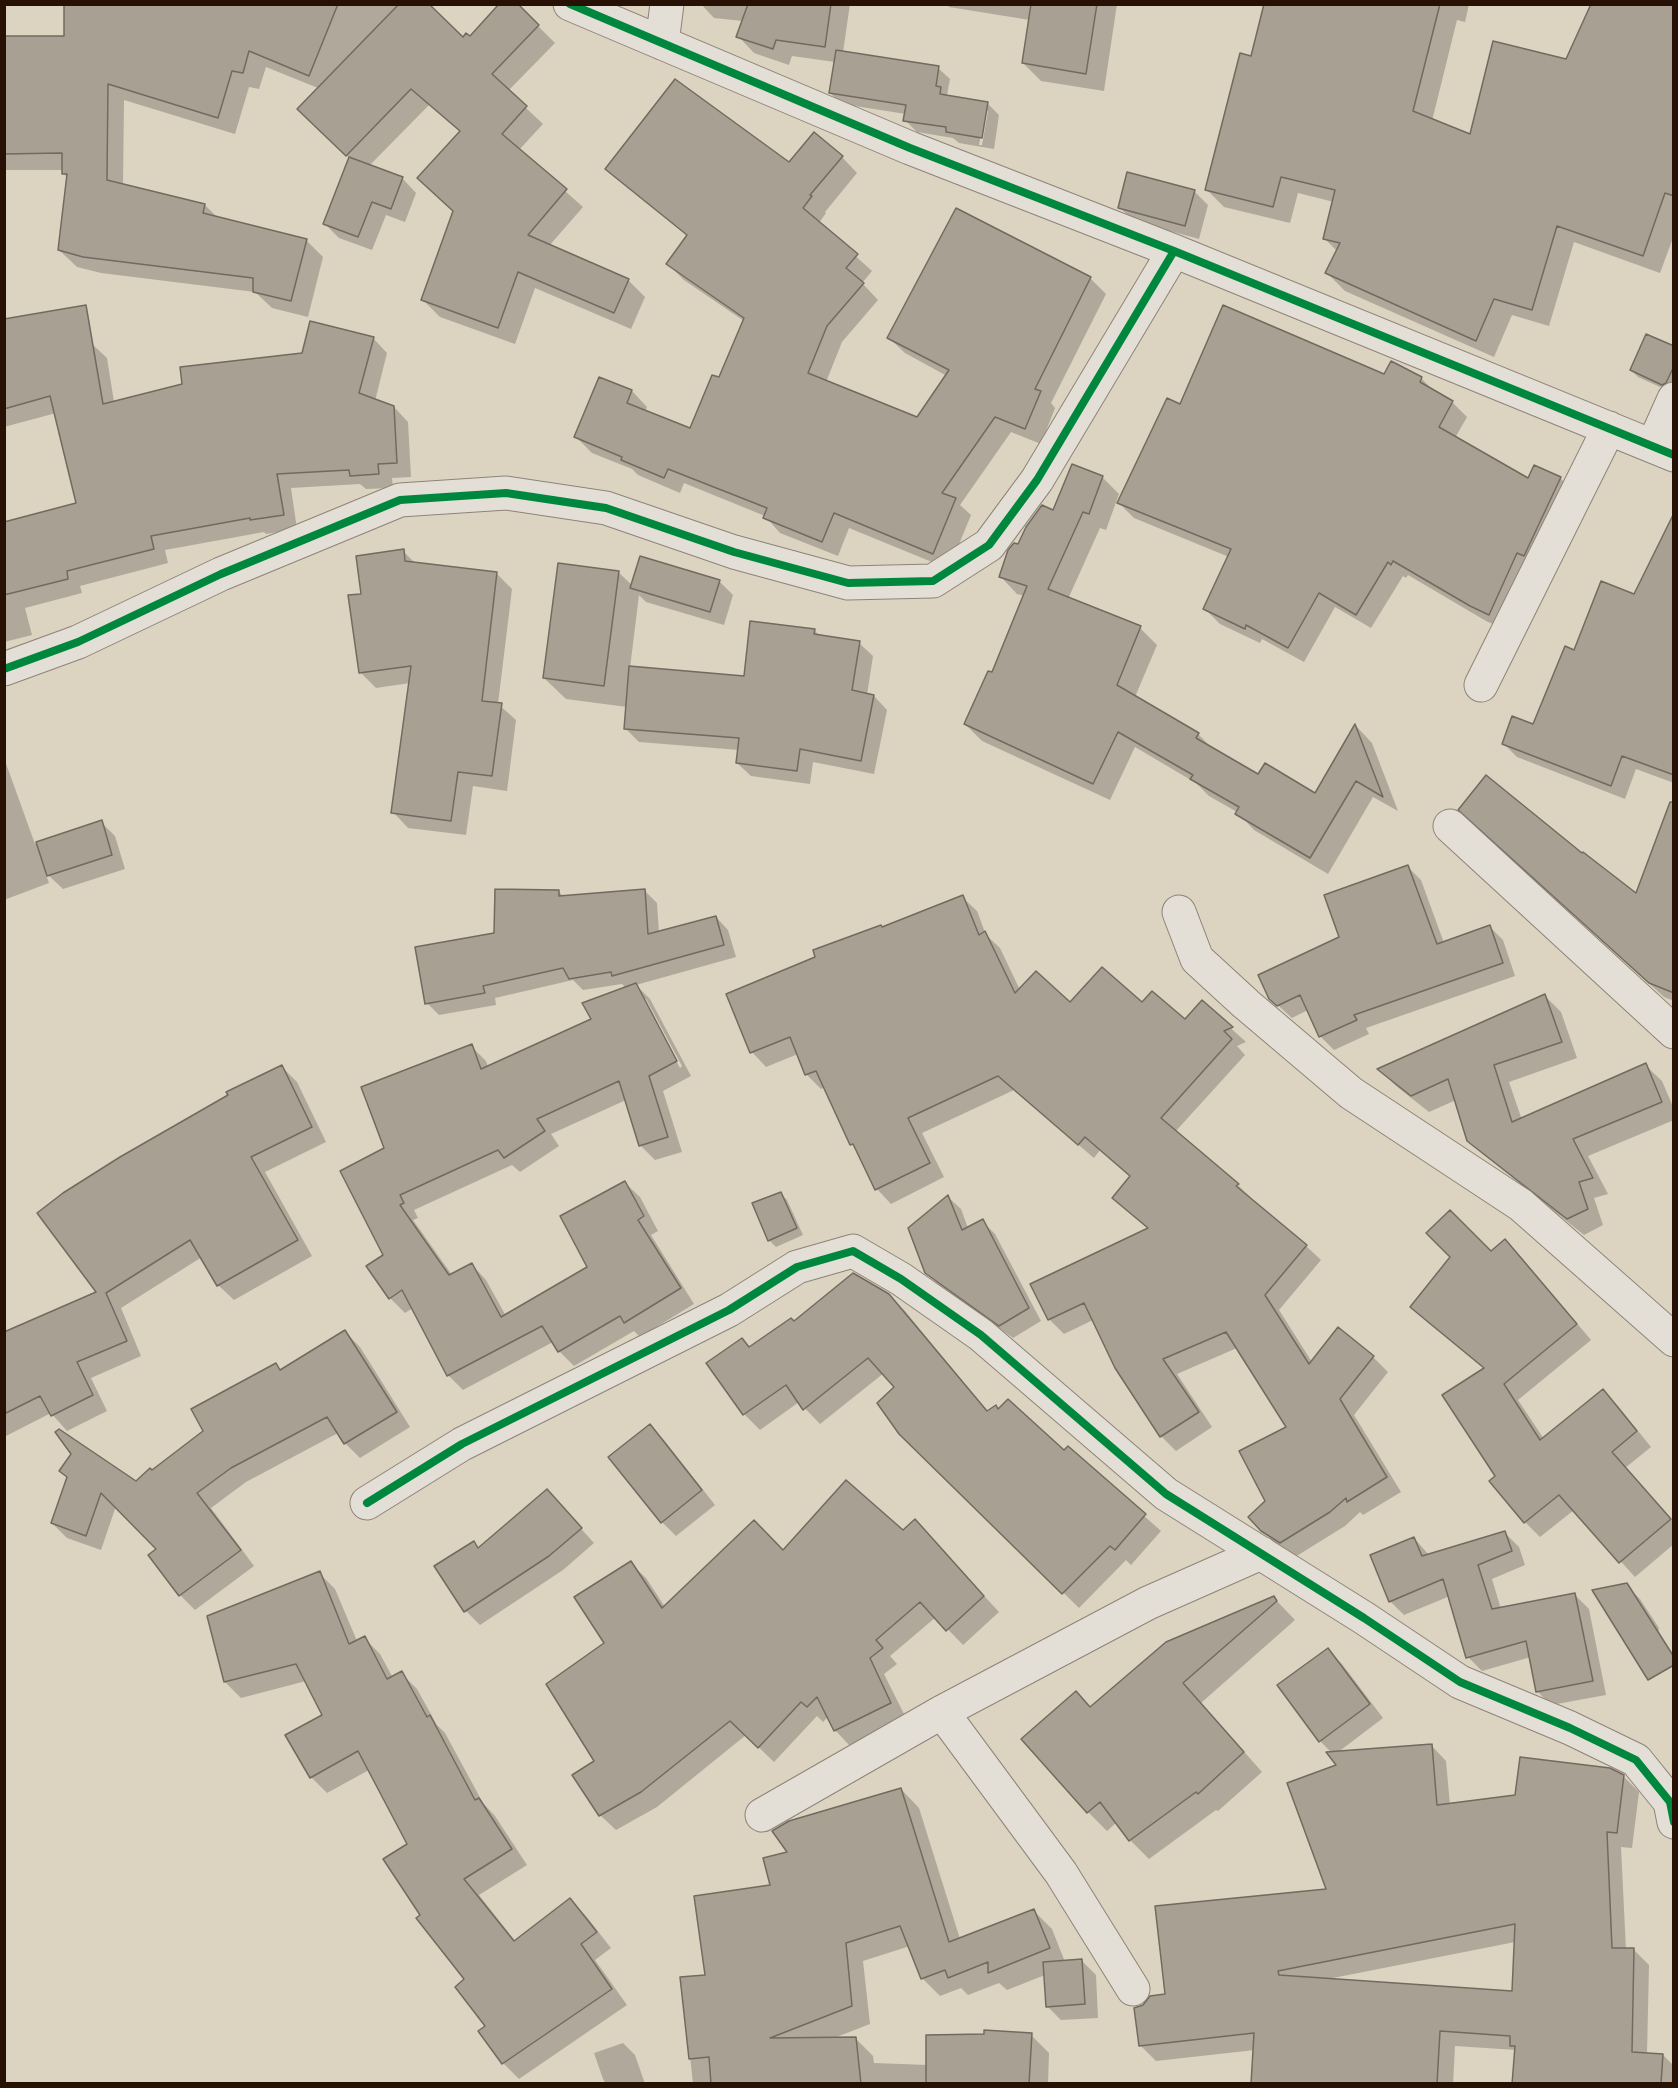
<!DOCTYPE html>
<html>
<head>
<meta charset="utf-8">
<style>
  body { margin:0 }
  #map { position:relative; width:1678px; height:2088px; overflow:hidden; background:#dcd3c1; font-family:"EB Garamond",serif }
  canvas { display:block }
  .frame { position:absolute; inset:0; border:6px solid #261104; pointer-events:none }
</style>
</head>
<body>
<div id="map">
<canvas width="1678" height="2088"></canvas>
<div class="frame"></div>
</div>
<script>
const ctx = document.querySelector('canvas').getContext('2d');
ctx.lineJoin = 'round';
function fill(path, color) {
  ctx.fillStyle = color;
  ctx.fill(path, 'evenodd');
}
function poly(rows) {
  const path = new Path2D();
  for (const r of rows) {
    path.moveTo(r[0], r[1]);
    for (let i = 2; i < r.length; i += 2) path.lineTo(r[i], r[i + 1]);
  }
  return path;
}
function stroke(path, color, width, dash) {
  ctx.strokeStyle = color;
  ctx.lineWidth = width;
  ctx.lineCap = dash ? 'butt' : 'round';
  ctx.setLineDash(dash || []);
  ctx.stroke(path);
}
fill(poly([
  [257,4,427,4,463,39,470,38,516,4,555,43,508,91,543,124,519,150,583,207,549,246,628,280,645,297,631,329,535,288,515,344,440,317,423,300,454,212,461,132,429,105,369,166,402,178,416,193,405,222,386,215,372,250,339,238,325,224,350,159,299,108,318,88,266,67,259,89,249,87,235,134,124,100,123,185,205,205,218,218,306,240,323,257,308,317,272,308,255,292,101,273,77,267,59,250,68,178,63,173,63,170,4,170,4,38,65,37],
  [701,4,850,4,843,52,938,68,950,79,947,95,949,97,987,103,999,115,994,149,959,143,953,138,917,132,905,120,906,114,842,104,830,93,835,62,792,56,789,65,754,53,738,36,743,21,714,18],
  [985,111,988,111,982,145,979,145],
  [947,4,1117,4,1104,91,1041,81,1023,63,1030,20,949,7],
  [1265,4,1469,4,1465,22,1457,20,1432,121,1471,136,1567,61,1674,4,1674,235,1660,273,1574,242,1549,326,1512,315,1494,357,1345,291,1327,273,1338,252,1325,239,1334,202,1298,193,1290,223,1224,207,1207,190,1252,58],
  [842,157,857,173,825,212,826,213,819,223,872,271,862,283,878,300,842,342,826,382,918,419,947,376,905,353,889,338,1090,278,1106,294,1051,403,1055,408,1041,444,1011,432,960,505,971,515,949,569,849,528,838,556,780,533,765,516,684,483,680,493,638,475,632,469,592,453,576,437,600,379,632,391,647,407,645,412,691,430,720,379,744,321,684,280,668,264,688,236,623,184,607,169,789,164],
  [1194,191,1208,205,1199,239,1134,221,1119,207],
  [373,338,387,353,375,401,394,407,408,422,411,477,392,478,393,488,366,489,360,484,291,488,297,529,266,534,264,532,165,550,168,563,80,586,82,593,25,608,32,635,4,642,4,523,78,504,56,413,4,427,4,368,92,344,107,358,114,402],
  [1674,348,1674,386,1669,391,1638,377,1631,370],
  [1385,376,1421,378,1436,393,1452,402,1467,417,1455,438,1529,481,1560,478,1575,493,1504,629,1486,621,1408,575,1406,578,1403,576,1371,628,1335,607,1304,662,1262,639,1260,643,1220,624,1205,609,1229,557,1134,518,1119,503,1181,406],
  [1073,466,1103,478,1119,494,1106,530,1100,528,1068,599,1140,628,1157,645,1135,697,1198,734,1213,749,1259,776,1316,795,1356,726,1372,743,1398,811,1373,797,1328,874,1254,830,1237,812,1209,796,1196,783,1135,747,1110,800,982,741,965,724,992,674,1025,596,1017,594,1001,577,1019,546,1054,512],
  [1674,516,1674,783,1636,769,1625,799,1517,757,1503,743,1534,726,1575,652,1635,596],
  [403,551,416,564,496,573,512,589,498,704,516,720,507,791,473,786,466,835,408,828,393,812,410,683,376,688,360,672,363,596],
  [618,572,633,586,719,581,733,595,724,625,646,602,639,595,630,668,745,678,814,630,821,637,859,643,873,656,867,695,874,696,887,710,874,774,813,762,810,784,751,776,737,763,739,750,639,742,625,728,627,707,566,699,544,678],
  [4,758,35,844,101,822,115,836,125,869,63,889,45,872,49,883,4,900],
  [1473,823,1583,855,1637,896,1674,840,1674,1001,1664,997],
  [1408,867,1421,880,1444,943,1490,927,1503,940,1515,976,1366,1028,1369,1034,1334,1050,1320,1036,1308,1010,1292,1018,1270,998,1341,938],
  [644,890,657,903,659,933,716,917,728,930,736,957,636,985,650,999,691,1076,663,1091,682,1152,655,1160,640,1145,626,1100,551,1134,559,1146,520,1172,512,1165,414,1210,418,1218,413,1220,452,1275,472,1265,486,1280,506,1316,589,1268,625,1183,640,1197,658,1231,651,1235,694,1304,640,1337,634,1331,574,1366,559,1351,553,1342,463,1390,448,1375,413,1308,405,1313,390,1298,385,1256,386,1149,471,1046,486,1061,488,1067,593,1020,626,988,622,984,583,990,573,980,495,998,496,1005,439,1015,427,1003,495,934,558,891,564,897],
  [643,999,646,999,682,1066,680,1068],
  [962,897,977,911,986,935,1000,948,1020,990,1070,1004,1142,1004,1185,1022,1202,1002,1246,1042,1237,1046,1245,1055,1175,1132,1238,1185,1252,1199,1251,1201,1306,1246,1321,1260,1279,1310,1312,1362,1338,1330,1373,1357,1388,1372,1354,1415,1401,1492,1363,1515,1360,1512,1345,1526,1295,1557,1277,1545,1262,1530,1267,1501,1288,1428,1237,1348,1177,1374,1212,1427,1176,1451,1161,1436,1093,1320,1064,1334,1049,1319,1032,1285,1148,1229,1114,1198,1131,1177,1100,1150,1094,1158,1014,1090,922,1133,944,1177,891,1204,877,1189,857,1149,852,1144,825,1087,821,1089,806,1074,798,1054,766,1067,752,1052,882,928],
  [1545,996,1561,1012,1577,1058,1509,1082,1522,1120,1645,1065,1662,1081,1674,1109,1674,1120,1588,1156,1608,1194,1594,1198,1603,1225,1584,1235,1484,1155,1467,1138,1456,1100,1429,1112,1396,1086,1380,1070],
  [282,1067,297,1082,326,1142,265,1172,312,1256,234,1300,218,1285,202,1257,121,1308,141,1356,91,1378,107,1411,67,1431,51,1413,4,1437,4,1334,99,1293],
  [780,1193,787,1200,803,1235,776,1247,769,1240],
  [948,1197,961,1209,968,1228,982,1221,995,1234,1041,1321,1013,1338,940,1286,926,1272],
  [1505,1241,1520,1256,1591,1340,1518,1400,1544,1439,1603,1391,1618,1406,1651,1447,1625,1468,1674,1522,1674,1544,1635,1577,1574,1510,1540,1537,1525,1522,1497,1477,1485,1369,1427,1322,1412,1307,1491,1253],
  [888,1295,905,1311,988,1412,1064,1452,1068,1448,1161,1531,1131,1565,1126,1560,1079,1608,900,1433,896,1388,884,1373,820,1424,799,1402,760,1430,744,1414,708,1364,750,1348,794,1323],
  [345,1332,360,1347,410,1427,360,1458,345,1443,338,1433,246,1482,211,1508,254,1566,195,1610,180,1595,158,1549,116,1506,101,1550,67,1538,52,1523,68,1478,136,1483,205,1431,275,1364,282,1371],
  [650,1426,664,1440,715,1505,676,1536,662,1522],
  [547,1491,594,1543,563,1570,480,1625,466,1611,436,1567,474,1543,479,1549],
  [903,1532,930,1537,999,1612,963,1645,936,1617,890,1656,897,1664,884,1674,906,1718,850,1746,835,1730,828,1717,823,1722,817,1716,774,1762,746,1735,657,1807,616,1830,600,1815,596,1761,606,1644,630,1563,646,1578,665,1607,783,1552],
  [1505,1533,1519,1547,1525,1565,1492,1579,1501,1609,1575,1595,1589,1609,1606,1695,1551,1705,1537,1691,1531,1657,1482,1671,1468,1657,1450,1596,1404,1615,1390,1601,1414,1538,1429,1555],
  [319,1573,335,1589,357,1641,364,1638,380,1654,393,1678,401,1673,417,1689,437,1725,445,1733,483,1803,495,1816,527,1865,479,1895,516,1942,570,1900,586,1916,611,1948,595,1960,627,2005,519,2079,503,2063,466,1979,422,1915,409,1844,369,1770,327,1793,311,1777,324,1715,306,1681,241,1698,225,1682],
  [1626,1585,1640,1599,1659,1628,1652,1676],
  [1274,1598,1295,1620,1201,1703,1262,1772,1218,1811,1216,1810,1149,1859,1130,1840,1117,1822,1107,1831,1088,1812,1091,1709],
  [1328,1650,1342,1664,1383,1718,1337,1753,1431,1745,1446,1761,1450,1805,1517,1796,1623,1776,1639,1792,1632,1848,1621,1847,1626,1950,1634,1950,1649,1965,1647,2054,1663,2055,1674,2066,1674,2084,1513,2084,1516,2050,1455,2046,1453,2084,1253,2084,1255,2050,1156,2061,1141,2046,1166,1996,1329,1890,1338,1766,1332,1753,1320,1741],
  [1515,1942,1514,1993,1328,1979],
  [901,1789,919,1808,960,1939,1034,1911,1052,1929,1065,1962,1082,1961,1096,1975,1098,2018,1061,2020,1047,2006,1045,1975,1007,1990,999,1983,968,1995,961,1988,940,1996,922,1978,910,1946,863,1961,870,2024,834,2038,855,2038,873,2056,874,2063,928,2065,1031,2035,1049,2053,1048,2084,693,2084,682,1979,707,1976,772,1887,790,1853],
  [623,2043,635,2055,645,2084,606,2084,603,2079,594,2053]
]), '#0003');
const building = poly([
  [64,4,338,4,309,76,249,51,243,73,232,71,218,118,108,84,107,180,205,204,203,213,307,239,291,301,253,292,253,278,83,257,58,250,67,174,62,174,62,153,4,154,4,36,64,36,64,4],
  [399,4,429,4,463,37,466,33,470,36,499,4,518,4,539,25,492,74,527,106,502,134,567,189,528,235,629,279,614,313,518,272,498,328,421,300,453,211,417,178,460,131,411,89,346,156,297,109,399,4],
  [748,4,831,4,825,47,776,40,773,49,736,37,748,4],
  [1031,4,1097,4,1086,74,1022,63,1031,4],
  [1264,4,1440,4,1413,111,1470,134,1493,41,1566,59,1591,4,1674,4,1674,196,1665,193,1643,256,1557,226,1532,310,1494,299,1476,341,1325,273,1340,243,1323,239,1335,190,1281,177,1273,207,1205,190,1240,53,1251,56,1264,4],
  [836,50,939,66,936,86,941,87,940,94,988,102,982,138,946,132,946,127,903,121,906,105,829,93,836,50],
  [675,79,789,162,814,132,843,156,810,195,812,196,803,208,858,254,846,268,864,283,827,326,808,373,917,417,949,370,887,338,956,208,1091,277,1035,389,1041,391,1025,429,995,417,942,493,956,498,933,554,834,513,822,542,763,518,767,508,668,469,664,478,621,460,622,457,574,437,599,377,632,390,627,403,690,428,712,375,719,377,744,318,666,264,687,235,605,169,675,79],
  [349,157,403,177,391,209,372,202,358,237,323,224,349,157],
  [1127,172,1195,190,1185,226,1118,208,1127,172],
  [86,305,103,404,182,384,180,367,302,353,310,321,374,337,359,393,394,406,397,463,378,464,379,474,350,476,349,470,277,474,284,515,250,520,250,518,151,536,154,549,67,571,68,579,4,595,4,522,76,503,50,396,4,409,4,319,86,305],
  [1223,305,1384,374,1391,361,1422,377,1420,382,1453,401,1439,427,1528,478,1534,465,1561,477,1524,556,1517,553,1489,615,1470,606,1393,561,1391,565,1388,562,1356,615,1319,593,1288,648,1246,625,1245,629,1203,609,1231,549,1117,503,1167,398,1180,404,1223,305],
  [1646,334,1674,346,1674,366,1666,383,1662,385,1630,370,1646,334],
  [1072,464,1103,476,1089,514,1083,512,1048,589,1141,626,1117,685,1199,733,1196,738,1258,774,1265,763,1315,793,1355,724,1383,797,1356,781,1310,858,1235,814,1239,807,1190,779,1193,775,1118,732,1093,784,964,724,988,671,992,672,1027,586,999,577,1008,550,1014,543,1018,544,1026,527,1042,505,1053,510,1072,464],
  [1674,513,1674,775,1622,756,1611,786,1502,744,1512,716,1533,724,1565,646,1574,650,1601,581,1634,594,1674,513],
  [404,549,405,561,497,572,482,701,502,703,492,776,458,772,451,821,391,813,411,666,359,673,348,595,361,594,356,556,404,549],
  [640,556,720,580,710,612,630,588,640,556],
  [558,563,619,571,604,686,543,678,558,563],
  [750,621,815,629,814,634,860,641,852,690,874,695,861,761,800,749,797,771,736,763,739,738,624,729,629,666,744,676,750,621],
  [1486,775,1582,853,1583,852,1636,893,1670,802,1674,802,1674,993,1649,983,1458,810,1486,775],
  [102,820,112,855,47,876,36,842,102,820],
  [1408,865,1437,944,1490,925,1503,963,1354,1015,1357,1020,1319,1037,1300,995,1277,1006,1269,999,1258,975,1339,937,1324,895,1408,865],
  [495,889,559,890,559,896,645,889,648,934,716,916,724,945,612,976,611,972,569,979,563,968,483,986,485,993,425,1004,415,947,494,933,495,889],
  [963,895,979,935,985,931,1015,993,1036,971,1070,1002,1102,967,1142,1002,1152,991,1185,1019,1202,1000,1233,1027,1224,1031,1232,1039,1161,1118,1239,1184,1236,1186,1307,1245,1265,1295,1309,1364,1338,1327,1374,1356,1340,1399,1387,1477,1347,1502,1346,1498,1330,1512,1280,1543,1261,1531,1248,1517,1265,1501,1239,1451,1286,1427,1226,1332,1163,1359,1199,1412,1160,1437,1115,1368,1084,1303,1048,1320,1030,1284,1148,1228,1112,1198,1130,1176,1085,1137,1078,1145,998,1076,908,1118,930,1163,875,1190,853,1144,850,1145,816,1071,805,1075,790,1037,750,1053,726,994,815,957,813,950,881,925,882,927,963,895],
  [636,983,677,1061,649,1076,668,1137,639,1146,619,1081,537,1119,545,1131,504,1158,498,1150,400,1195,404,1203,400,1205,449,1275,472,1263,501,1317,587,1267,560,1216,625,1181,644,1216,638,1220,681,1288,624,1323,620,1316,558,1352,542,1326,447,1376,402,1290,389,1299,366,1266,383,1255,340,1171,384,1148,361,1087,472,1044,481,1069,591,1019,582,1003,636,983],
  [1545,994,1562,1042,1494,1065,1512,1122,1646,1063,1662,1102,1573,1139,1593,1178,1579,1182,1588,1209,1567,1219,1467,1141,1448,1079,1411,1096,1377,1069,1545,994],
  [282,1065,312,1127,251,1157,298,1240,217,1286,190,1240,106,1293,127,1341,77,1362,93,1395,51,1416,40,1396,4,1414,4,1332,96,1292,37,1213,63,1193,120,1157,228,1095,226,1092,282,1065],
  [781,1192,797,1228,768,1241,752,1203,781,1192],
  [948,1195,962,1230,983,1219,1029,1308,999,1326,925,1273,908,1228,948,1195],
  [1450,1210,1491,1251,1505,1239,1577,1324,1504,1384,1540,1440,1603,1389,1637,1431,1612,1452,1671,1519,1619,1563,1559,1495,1524,1523,1489,1481,1495,1476,1442,1395,1484,1368,1410,1307,1450,1257,1426,1233,1450,1210],
  [853,1273,889,1294,987,1411,996,1405,998,1409,1008,1399,1064,1450,1068,1446,1146,1514,1115,1550,1110,1546,1062,1594,899,1434,877,1403,894,1387,868,1358,803,1410,786,1385,743,1415,706,1363,742,1338,749,1347,791,1318,794,1321,853,1273],
  [345,1330,397,1412,344,1444,327,1417,231,1468,197,1493,241,1550,179,1596,148,1555,156,1549,101,1493,86,1536,51,1523,67,1477,59,1471,71,1454,55,1432,59,1429,136,1481,150,1468,152,1470,203,1431,191,1409,276,1363,280,1370,345,1330],
  [650,1424,702,1490,661,1523,608,1457,650,1424],
  [846,1480,903,1530,915,1519,984,1596,946,1631,920,1602,876,1640,883,1648,870,1658,891,1703,834,1731,817,1697,807,1707,801,1702,758,1748,730,1721,641,1792,599,1816,572,1775,594,1761,546,1684,604,1643,574,1597,631,1561,662,1608,754,1520,783,1550,846,1480],
  [547,1489,582,1528,549,1556,464,1612,434,1566,474,1541,478,1548,547,1489],
  [1505,1531,1512,1551,1478,1565,1492,1609,1575,1593,1593,1681,1536,1692,1526,1641,1466,1658,1443,1579,1389,1602,1370,1555,1414,1537,1422,1556,1505,1531],
  [320,1571,349,1644,365,1636,387,1679,402,1671,427,1717,430,1715,475,1800,479,1798,512,1849,464,1879,514,1941,570,1898,597,1932,581,1944,612,1989,502,2064,478,2031,485,2026,455,1987,464,1979,416,1918,420,1915,383,1859,407,1844,358,1751,310,1778,285,1735,322,1715,296,1664,224,1682,207,1616,320,1571],
  [1627,1583,1674,1657,1674,1665,1648,1680,1592,1590,1627,1583],
  [1274,1596,1277,1601,1183,1683,1244,1752,1198,1794,1196,1792,1129,1841,1100,1802,1087,1813,1021,1739,1076,1691,1090,1707,1166,1642,1274,1596],
  [1328,1648,1370,1704,1319,1742,1277,1685,1328,1648],
  [1432,1744,1437,1805,1515,1795,1520,1757,1610,1768,1624,1775,1617,1833,1607,1832,1612,1948,1634,1948,1632,2052,1663,2054,1661,2084,1512,2084,1515,2046,1510,2046,1510,2036,1440,2031,1437,2084,1251,2084,1254,2033,1139,2046,1134,2008,1143,2005,1150,1996,1165,1994,1155,1906,1326,1889,1287,1783,1336,1765,1326,1752,1432,1744],
  [1515,1924,1512,1991,1279,1975,1278,1971,1515,1924],
  [901,1788,949,1942,1034,1909,1050,1948,988,1973,988,1962,948,1978,945,1970,921,1979,900,1926,846,1943,852,2006,770,2038,856,2037,861,2084,711,2084,709,2057,689,2059,680,1977,705,1975,694,1896,770,1885,763,1858,787,1852,772,1831,789,1821,901,1788],
  [1082,1959,1085,2004,1046,2007,1043,1962,1082,1959],
  [984,2030,1032,2033,1029,2084,926,2084,926,2035,984,2034,984,2030]
]);
fill(building, '#a8a093');
stroke(building, '#726a5f', 1.5);
const street = poly([
  [570,4,910,148,1174,251,1674,455],
  [662,43,667,4],
  [1653,446,1674,399],
  [4,669,78,642,221,574,400,500,506,493,606,508,734,552,848,583,933,581,989,545,1037,480,1174,251],
  [1481,685,1609,428],
  [1450,826,1674,1032],
  [1179,912,1197,959,1246,1004,1351,1093,1521,1205,1674,1340],
  [367,1503,462,1444,729,1310,797,1267,853,1251,901,1279,981,1335,1166,1494,1364,1618,1460,1682,1570,1728,1636,1760,1670,1802,1674,1822],
  [942,1712,1061,1873,1133,1989],
  [762,1815,942,1712,1148,1603,1261,1553]
]);
stroke(street, '#8c8478', 35);
stroke(street, '#e4dfd6', 33);
stroke(poly([
  [570,4,910,148,1174,251,1674,455],
  [4,669,78,642,221,574,400,500,506,493,606,508,734,552,848,583,933,581,989,545,1037,480,1174,251],
  [367,1503,462,1444,729,1310,797,1267,853,1251,901,1279,981,1335,1166,1494,1364,1618,1460,1682,1570,1728,1636,1760,1670,1802,1674,1822]
]), '#00873e', 8);
</script>
</body>
</html>
